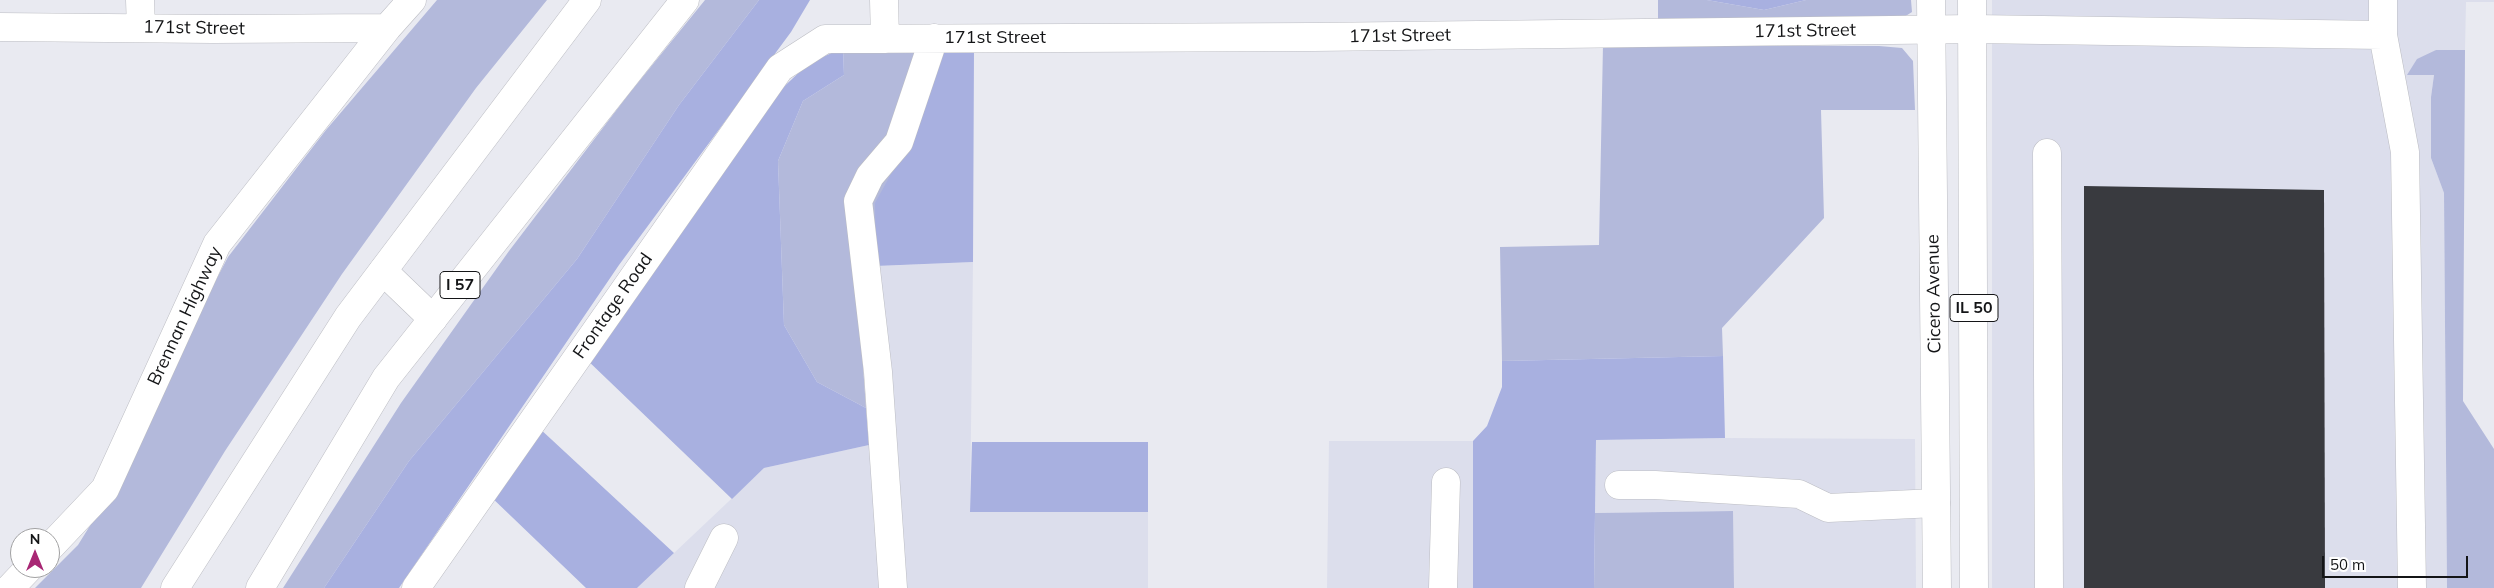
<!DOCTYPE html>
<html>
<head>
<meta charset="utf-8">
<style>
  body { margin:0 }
  #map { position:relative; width:2494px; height:588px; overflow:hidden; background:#e9eaf1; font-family:Mulish,sans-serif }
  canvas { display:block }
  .north { position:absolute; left:10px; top:528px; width:50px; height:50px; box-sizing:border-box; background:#fff; border:1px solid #a1a1a2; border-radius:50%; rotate:0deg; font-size:14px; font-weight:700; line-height:20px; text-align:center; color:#141517 }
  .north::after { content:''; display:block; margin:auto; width:18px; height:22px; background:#a82774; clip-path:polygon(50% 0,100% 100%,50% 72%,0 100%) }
  .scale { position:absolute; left:2322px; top:556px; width:146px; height:22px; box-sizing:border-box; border:2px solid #141517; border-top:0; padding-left:6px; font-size:15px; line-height:18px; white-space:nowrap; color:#141517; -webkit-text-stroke:4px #fff; paint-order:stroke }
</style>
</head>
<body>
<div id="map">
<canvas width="2494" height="588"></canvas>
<div class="north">N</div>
<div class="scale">50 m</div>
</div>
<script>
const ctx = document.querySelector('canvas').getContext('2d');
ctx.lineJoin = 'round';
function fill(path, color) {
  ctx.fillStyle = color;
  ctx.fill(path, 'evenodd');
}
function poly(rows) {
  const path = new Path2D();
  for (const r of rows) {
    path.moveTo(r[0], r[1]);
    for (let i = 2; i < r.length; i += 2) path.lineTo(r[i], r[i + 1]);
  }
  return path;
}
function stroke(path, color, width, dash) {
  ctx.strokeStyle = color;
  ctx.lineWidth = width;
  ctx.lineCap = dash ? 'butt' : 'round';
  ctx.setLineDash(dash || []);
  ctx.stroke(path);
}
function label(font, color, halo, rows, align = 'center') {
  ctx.font = font + ' Mulish,sans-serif';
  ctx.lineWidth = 5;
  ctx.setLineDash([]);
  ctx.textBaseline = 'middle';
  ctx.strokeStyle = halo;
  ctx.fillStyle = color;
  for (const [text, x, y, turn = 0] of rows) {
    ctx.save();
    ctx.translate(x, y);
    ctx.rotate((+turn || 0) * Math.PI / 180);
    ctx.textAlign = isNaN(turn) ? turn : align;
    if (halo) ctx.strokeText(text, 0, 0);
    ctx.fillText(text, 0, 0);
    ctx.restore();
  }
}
fill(poly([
  [1992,0,2494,0,2494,2,2466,2,2465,50,2436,50,2408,75,2434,75,2431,97,2431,158,2444,193,2447,588,1992,588],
  [973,262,970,512,1148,512,1148,588,637,588,764,468,869,445,856,267],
  [1725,438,1915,439,1916,588,1734,588,1732,511,1595,513,1596,440],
  [1329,441,1473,441,1473,588,1327,588]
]), '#dcdeec');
fill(poly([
  [437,0,547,0,476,88,342,274,225,451,141,588,35,588,78,545,130,461,187,335,228,257,326,130],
  [705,0,759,0,679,105,577,259,409,461,324,588,283,588,401,403,509,251,628,95],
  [1658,0,1707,0,1764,10,1806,0,1911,0,1912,12,1893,24,1658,28],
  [1603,45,1879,46,1902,48,1913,61,1915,110,1821,110,1824,218,1722,328,1723,356,1502,361,1500,247,1599,245],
  [843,48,939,50,876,266,856,267,866,408,817,382,784,325,778,161,803,101,844,75],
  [2436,50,2465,50,2463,401,2494,449,2494,588,2447,588,2444,193,2431,158,2431,97,2434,75,2407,75,2417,59],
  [1733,511,1734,588,1594,588,1595,513]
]), '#b3b9db');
fill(poly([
  [759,0,810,0,791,32,619,265,399,588,324,588,409,461,577,259,679,105],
  [1707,0,1806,0,1764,10],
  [843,48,844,75,803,101,778,161,784,325,817,382,866,408,869,445,764,468,732,499,584,357,773,97,809,63],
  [974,49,973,262,876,266,875,203,912,136,939,50],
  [1723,356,1725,438,1596,440,1594,588,1473,588,1473,441,1487,426,1502,387,1502,361],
  [538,427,674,553,637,588,586,588,488,494],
  [972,442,1148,442,1148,512,970,512]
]), '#a8b0e0');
fill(poly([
  [2084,186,2324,190,2325,588,2084,588]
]), '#393a3f');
const minor = poly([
  [140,0,141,28],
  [884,0,885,39],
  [0,27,213,29,387,28],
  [2383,35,2405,152,2412,588],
  [2047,153,2049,588],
  [383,271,433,319],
  [1619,485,1655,485,1799,494,1828,508,1936,503],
  [50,547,105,489,217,244,387,28,412,0],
  [10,588,29,568],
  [416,588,780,68,825,39,1313,37,1974,29,2383,35,2383,0],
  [699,588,724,538],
  [893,588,878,372,858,201,870,176,899,142,934,38],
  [1443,588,1446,482]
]);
const major = poly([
  [1931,0,1937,588],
  [1972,0,1974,588]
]);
const highway = poly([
  [175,588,348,317,587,0],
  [260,588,386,378,685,0]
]);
stroke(minor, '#bcbdc3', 29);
stroke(major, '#bcbdc3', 29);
stroke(highway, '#bcbdc3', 29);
stroke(minor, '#fff', 28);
stroke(major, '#fff', 28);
stroke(highway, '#fff', 28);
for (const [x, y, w] of [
  [460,285,40],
  [1974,308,48]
]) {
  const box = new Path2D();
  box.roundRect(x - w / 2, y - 13.5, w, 27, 4);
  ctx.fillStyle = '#fff';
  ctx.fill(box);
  stroke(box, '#141517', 1);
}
label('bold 16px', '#141517', null, [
  ["I 57",460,285],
  ["IL 50",1974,308]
]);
label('18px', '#141517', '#fff', [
  ["171st Street",194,28,1],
  ["171st Street",1805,31,-1],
  ["171st Street",1400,36,-1],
  ["171st Street",995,38],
  ["Cicero Avenue",1934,294,-91],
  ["Frontage Road",613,306,-55],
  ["Brennan Highway",185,316,-65]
]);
</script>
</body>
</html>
